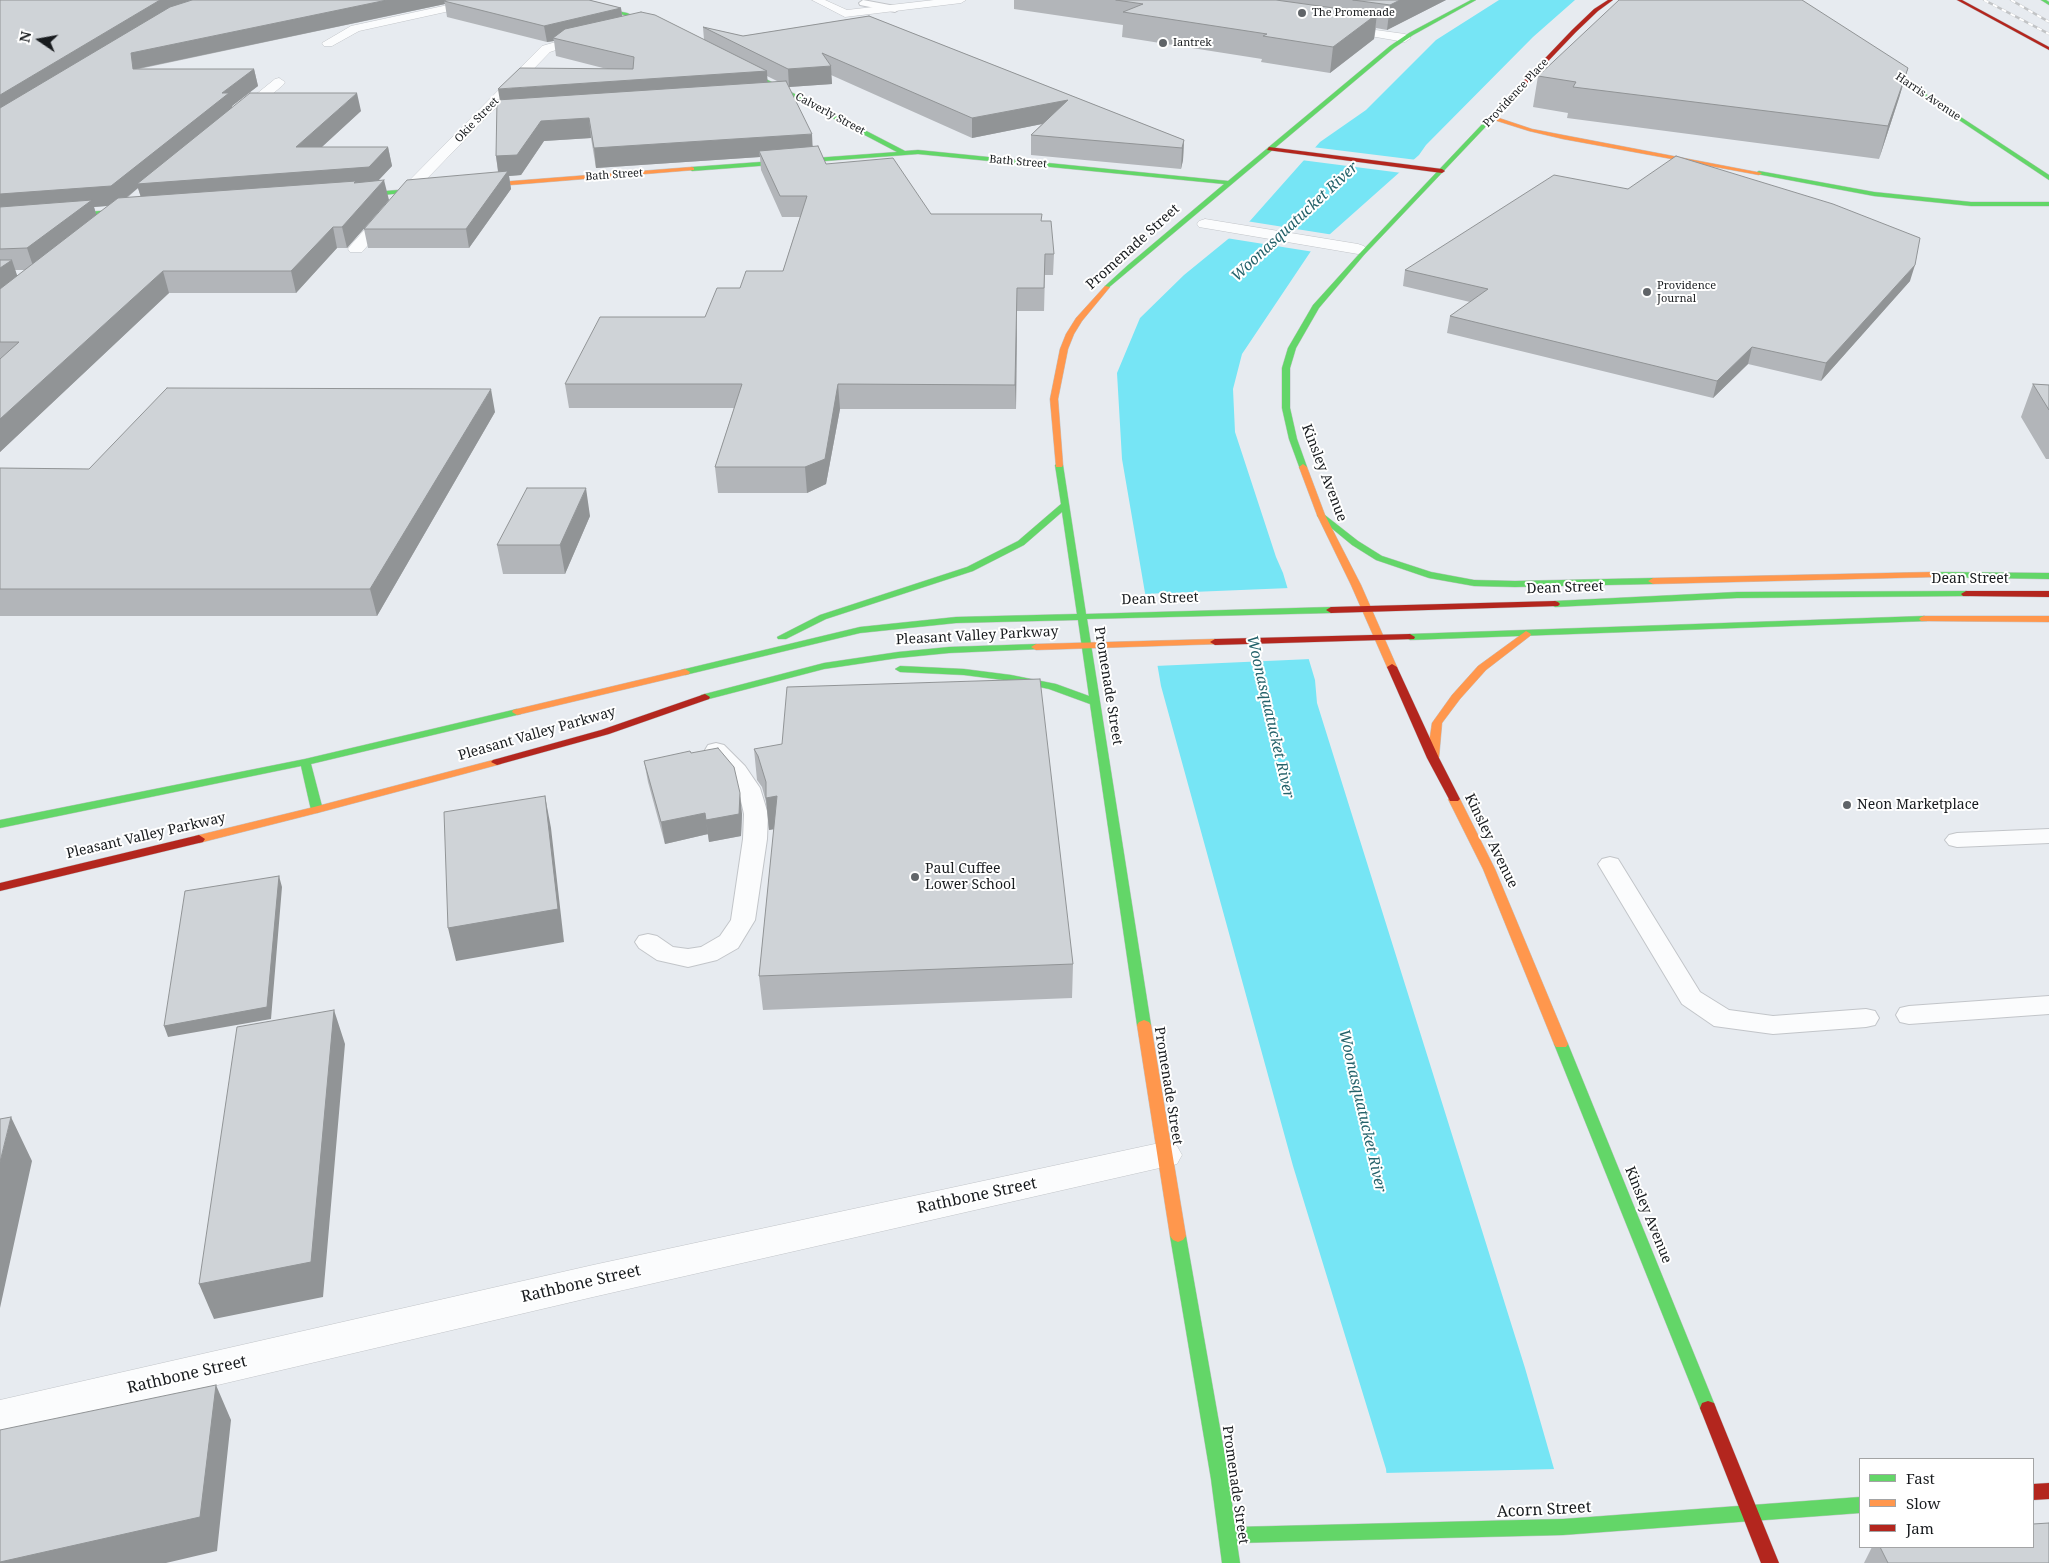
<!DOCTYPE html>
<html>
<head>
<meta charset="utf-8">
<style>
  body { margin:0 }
  #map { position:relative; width:2049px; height:1563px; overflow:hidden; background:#e7ebf0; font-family:"Noto Serif",serif }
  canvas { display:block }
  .legend { position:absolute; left:1859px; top:1458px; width:175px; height:90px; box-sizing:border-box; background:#fff; border:1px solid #a3a4a5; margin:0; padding:6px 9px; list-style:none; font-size:15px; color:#181b1e }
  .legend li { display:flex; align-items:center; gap:10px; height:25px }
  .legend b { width:25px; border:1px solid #a3a4a5 }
  .north { position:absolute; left:15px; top:15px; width:50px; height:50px; -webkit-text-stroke:4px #fff; paint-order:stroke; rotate:282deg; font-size:14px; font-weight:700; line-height:20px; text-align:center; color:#181b1e }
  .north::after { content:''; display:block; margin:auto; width:18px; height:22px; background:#181b1e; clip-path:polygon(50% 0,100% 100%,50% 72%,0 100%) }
</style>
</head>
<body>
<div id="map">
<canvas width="2049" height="1563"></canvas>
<ul class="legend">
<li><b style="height:6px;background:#63d668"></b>Fast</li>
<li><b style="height:6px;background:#ff974d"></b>Slow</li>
<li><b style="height:6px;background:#b3261e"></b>Jam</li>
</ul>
<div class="north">N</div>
</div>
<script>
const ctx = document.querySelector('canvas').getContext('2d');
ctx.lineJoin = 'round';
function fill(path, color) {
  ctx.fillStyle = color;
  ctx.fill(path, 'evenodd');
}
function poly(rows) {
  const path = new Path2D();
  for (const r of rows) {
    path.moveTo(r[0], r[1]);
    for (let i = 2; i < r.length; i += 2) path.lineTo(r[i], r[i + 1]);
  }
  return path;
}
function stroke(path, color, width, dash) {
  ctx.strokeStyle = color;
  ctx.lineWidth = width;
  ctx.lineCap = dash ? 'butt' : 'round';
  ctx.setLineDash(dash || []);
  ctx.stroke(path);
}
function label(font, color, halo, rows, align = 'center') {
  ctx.font = font + ' "Noto Serif",serif';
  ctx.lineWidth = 4;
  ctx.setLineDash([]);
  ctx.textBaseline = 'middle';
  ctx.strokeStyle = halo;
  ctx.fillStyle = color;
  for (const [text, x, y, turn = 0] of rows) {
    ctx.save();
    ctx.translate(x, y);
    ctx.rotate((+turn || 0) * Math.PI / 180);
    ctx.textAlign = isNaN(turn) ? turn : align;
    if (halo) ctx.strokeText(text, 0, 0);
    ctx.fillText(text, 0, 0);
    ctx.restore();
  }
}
fill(poly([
  [1499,0,1575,0,1533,37,1426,145,1419,155,1311,251,1242,354,1233,389,1235,432,1276,557,1283,573,1315,680,1317,703,1525,1368,1581,1563,1396,1563,1386,1469,1293,1166,1161,686,1122,459,1117,373,1140,318,1184,275,1249,222,1320,142,1366,110,1436,40]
]), '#76e5f5');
fill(poly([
  [1312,147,1417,160,1402,173,1301,160],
  [1246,221,1334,235,1314,252,1226,238],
  [1290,588,1311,659,1155,666,1143,594],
  [1557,1469,1583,1563,1394,1563,1384,1473]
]), '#e7ebf0');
const lane = poly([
  [863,0,895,6,900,9,895,12,860,5,859,3,863,0],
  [716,743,724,745,745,766,760,788,768,814,767,839,755,920,738,948,717,960,688,967,657,960,639,948,635,942,639,936,648,934,657,936,673,947,688,949,701,947,720,936,731,920,743,839,744,814,738,788,729,776,705,750,708,745,716,743],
  [2049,829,2049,843,1957,847,1949,845,1945,840,1949,835,1957,833,2049,829],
  [1610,857,1618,859,1700,992,1729,1010,1773,1016,1866,1009,1875,1011,1879,1018,1875,1025,1866,1027,1773,1034,1714,1026,1682,1004,1598,864,1602,859,1610,857],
  [2049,996,2049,1014,1909,1024,1900,1022,1896,1015,1900,1008,1909,1006,2049,996]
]);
const street = poly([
  [471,0,491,0,486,3,359,31,332,46,324,46,322,43,351,26,471,0],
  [812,0,825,0,847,10,934,0,966,0,961,3,845,17,812,0],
  [1339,25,1405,34,1411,38,1405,42,1335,30,1333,28,1335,26,1339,25],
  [590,32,596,35,594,37,550,52,412,194,362,252,350,252,348,249,350,246,402,188,542,46,590,32],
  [279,78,285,82,283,85,243,119,233,119,231,116,233,113,275,79,279,78],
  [1205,219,1358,244,1364,246,1366,249,1364,252,1358,254,1199,227,1197,224,1199,221,1205,219],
  [1164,1142,1177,1146,1182,1155,1177,1164,593,1297,0,1436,0,1400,593,1265,1164,1142]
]);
const fast = poly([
  [558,0,566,0,627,13,665,29,661,30,624,15,558,0],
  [1471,0,1476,0,1413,35,1394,48,1107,289,1105,288,1105,286,1128,265,1224,184,918,154,692,171,689,169,692,167,897,152,733,66,735,63,905,151,918,150,1228,181,1390,46,1409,33,1471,0],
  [2041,0,2046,0,2049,2,2049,5,2041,0],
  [1874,60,2049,175,2049,180,1872,62,1874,60],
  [1488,118,1493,119,1364,255,1319,308,1296,348,1290,368,1290,408,1297,439,1307,467,1306,469,1300,469,1289,439,1282,408,1282,368,1288,348,1313,305,1360,253,1488,118],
  [1759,171,1874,192,1971,202,2049,202,2049,206,1971,206,1874,196,1757,174,1757,172,1759,171],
  [434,187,437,189,436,190,350,198,347,196,350,194,434,187],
  [137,208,139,209,139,211,0,223,0,219,137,208],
  [1059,462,1063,465,1086,614,1331,607,1336,610,1331,613,1087,619,1151,1025,1149,1028,1144,1030,1139,1028,1137,1025,1090,704,1049,689,1011,681,964,675,900,672,895,669,900,666,964,669,1011,675,1056,684,1089,696,1078,620,956,623,860,633,685,675,680,672,681,670,860,627,956,617,1077,614,1062,512,1024,545,973,571,826,619,786,639,778,639,777,637,820,615,967,567,1018,541,1061,504,1055,465,1059,462],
  [1321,512,1358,541,1382,556,1431,572,1474,580,1515,581,1653,578,1658,581,1653,584,1515,587,1474,586,1429,578,1376,560,1352,545,1318,517,1317,515,1321,512],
  [1933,572,2049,573,2049,579,1930,577,1928,575,1933,572],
  [1966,591,1971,594,1969,596,1737,598,1555,607,1550,604,1555,601,1737,592,1966,591],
  [1924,616,1927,617,1929,619,1927,621,1410,640,1405,637,1410,634,1924,616],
  [1036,644,1041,647,1040,649,949,653,898,658,824,669,705,700,700,697,701,695,824,663,898,652,949,647,1036,644],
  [517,709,522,712,521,714,311,764,323,810,317,813,311,810,301,766,0,828,0,820,305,759,517,709],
  [1561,1039,1566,1041,1568,1044,1716,1408,1714,1413,1708,1415,1702,1413,1700,1408,1554,1044,1556,1041,1561,1039],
  [1178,1230,1183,1232,1186,1236,1229,1479,1235,1527,1563,1519,1860,1497,1860,1513,1563,1535,1237,1543,1240,1563,1222,1563,1211,1479,1170,1236,1173,1232,1178,1230]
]);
const slow = poly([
  [1493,116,1532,129,1563,135,1762,173,1759,175,1563,139,1529,131,1491,119,1493,116],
  [692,167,694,168,694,170,474,188,471,186,474,184,692,167],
  [1105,286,1110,287,1082,321,1074,334,1068,349,1058,399,1063,465,1062,467,1056,467,1050,399,1060,349,1066,334,1076,318,1105,286],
  [1303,464,1307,467,1325,515,1361,585,1397,667,1396,669,1388,669,1387,667,1351,585,1317,515,1299,467,1303,464],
  [1933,572,1938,575,1936,577,1653,584,1648,581,1653,578,1933,572],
  [1924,616,2049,616,2049,622,1921,621,1919,619,1921,617,1924,616],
  [1526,631,1531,634,1530,636,1486,670,1460,699,1442,723,1439,757,1437,759,1429,759,1427,757,1432,723,1452,695,1478,666,1526,631],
  [1215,639,1220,642,1219,644,1036,650,1031,647,1036,644,1215,639],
  [685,669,690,672,689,674,517,715,512,712,513,710,685,669],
  [497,759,503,762,501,764,321,812,199,843,193,839,195,836,314,807,497,759],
  [1454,796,1460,799,1495,869,1568,1044,1566,1047,1556,1047,1554,1044,1483,869,1448,799,1454,796],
  [1144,1020,1149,1022,1151,1025,1186,1236,1183,1240,1178,1242,1173,1240,1170,1236,1137,1025,1139,1022,1144,1020]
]);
const jam = poly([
  [1608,0,1613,0,1598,11,1576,32,1492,120,1488,120,1488,118,1572,30,1594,9,1608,0],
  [1957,0,1962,0,2049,47,2049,50,1957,0],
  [1269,147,1442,169,1445,171,1442,173,1267,150,1269,147],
  [1966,591,2049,591,2049,597,1963,596,1961,594,1966,591],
  [1555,601,1558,602,1560,604,1558,606,1331,613,1326,610,1331,607,1555,601],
  [1410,634,1415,637,1414,639,1215,645,1210,642,1215,639,1410,634],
  [1392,664,1397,667,1439,758,1460,799,1458,801,1450,801,1427,758,1387,667,1392,664],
  [705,694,710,697,709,699,609,734,497,765,491,762,493,760,601,730,705,694],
  [199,835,205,839,203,842,0,891,0,883,199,835],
  [1708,1401,1714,1403,1716,1408,1779,1563,1761,1563,1700,1408,1702,1403,1708,1401],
  [2049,1483,2049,1499,2033,1500,2033,1484,2049,1483]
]);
stroke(lane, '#c2c5c9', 2);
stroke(street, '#c2c5c9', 1);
stroke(fast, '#c2c5c9', 1);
stroke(slow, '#c2c5c9', 1);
stroke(jam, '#c2c5c9', 1);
fill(lane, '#fbfcfd');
fill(street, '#fbfcfd');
fill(fast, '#63d668');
fill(slow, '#ff974d');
fill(jam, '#b3261e');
const rail = poly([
  [1984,0,2049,34],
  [2011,0,2049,22]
]);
stroke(rail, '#c2c4c6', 2.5);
stroke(rail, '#fff', 2, [5]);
fill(poly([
  [0,0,589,0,621,8,622,16,704,40,703,27,743,36,869,16,1184,140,1183,160,1181,169,1031,155,1031,135,1042,124,972,138,831,75,832,84,789,87,813,147,826,164,931,214,1041,221,1054,254,1053,275,1045,275,1044,311,1017,311,1016,409,840,409,826,484,807,493,718,493,715,467,734,408,569,408,565,384,705,317,740,288,783,271,800,217,782,217,761,170,760,157,596,168,591,138,544,141,521,175,509,176,511,189,469,248,368,248,364,229,498,172,496,156,500,100,607,69,556,56,554,41,547,42,447,17,445,4,139,69,254,69,258,86,232,106,232,107,361,111,322,147,388,147,392,166,378,181,389,200,347,248,337,248,296,293,169,293,0,452],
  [767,76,779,82,767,83],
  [138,188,141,197,127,198],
  [108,206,96,215,94,207],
  [15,270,26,270,17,276],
  [1014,0,1446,0,1387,30,1376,28,1374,39,1330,73,1261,62,1262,59,1122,37,1123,25,1014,9],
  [1908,68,1899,98,1879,159,1567,118,1568,113,1533,107,1538,76],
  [1405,270,1910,281,1821,381,1748,364,1713,398,1447,333,1450,316,1470,302,1403,286],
  [2033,384,2049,385,2049,459,2046,459,2021,417],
  [495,412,377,616,0,616,0,468,89,469],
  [590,516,565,574,503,574,497,545],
  [754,749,1073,964,1072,998,763,1010,759,976,774,829,769,830,766,802,762,787,757,780],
  [691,753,742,814,741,836,709,842,708,834,665,844,648,782,644,761],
  [1872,1547,2033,1547,2049,1563,1864,1563]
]), '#b2b5b9');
fill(poly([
  [160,0,221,0,0,116,0,95],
  [387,0,462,0,444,1,445,4,136,69,133,69,131,53],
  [1400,0,1446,0,1387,30,1390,5],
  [621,8,623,23,553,38,554,41,547,42,544,26],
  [1377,14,1374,39,1330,73,1333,47],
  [831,66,832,84,789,87,788,69],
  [1908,68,1899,98,1879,159,1888,126],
  [254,69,258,86,232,106,233,111,145,183,388,147,392,166,373,186,143,204,138,188,117,205,94,207,98,220,34,269,27,248,0,214,0,194,222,93],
  [767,71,768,90,501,108,498,89],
  [357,93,361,111,301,166,296,147],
  [1068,100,1067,119,972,138,972,118],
  [589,118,591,138,544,141,521,175,509,176,511,189,469,248,466,229,499,177,496,156,541,121],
  [812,134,813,154,759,151,760,157,596,168,594,148],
  [1184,140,1183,160,1181,169,1182,148],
  [384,180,389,200,347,248,342,227],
  [333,227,337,248,296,293,291,271],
  [12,260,19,281,0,296,0,268],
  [1915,265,1910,281,1821,381,1826,363],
  [163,271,169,293,0,452,0,419],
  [1017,288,1017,311,1016,409,1015,385],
  [1752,347,1748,364,1713,398,1717,381],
  [838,384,840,409,826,484,807,493,805,467],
  [491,389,495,412,377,616,370,589],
  [586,488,590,516,565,574,560,545],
  [740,793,742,814,741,836,709,842,706,820],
  [545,796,551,828,564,942,456,961,448,928],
  [777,796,780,828,769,830,766,798],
  [705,813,708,834,665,844,661,822],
  [279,876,282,887,271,1019,168,1037,164,1026],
  [334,1010,345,1044,323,1297,214,1319,199,1284],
  [11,1117,32,1161,0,1308,0,1162],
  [216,1385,231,1420,217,1551,166,1563,0,1563,0,1562]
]), '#919496');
const building = poly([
  [0,0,160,0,0,95,0,0],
  [192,0,387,0,131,53,133,69,254,69,222,93,229,93,111,186,0,194,0,108,170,7,192,0],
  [446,0,589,0,621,8,544,26,444,1,446,0],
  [1116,0,1276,0,1377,14,1333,47,1263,36,1267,34,1123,12,1143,4,1116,0],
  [1353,0,1400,0,1390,5,1353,0],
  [1619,0,1802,0,1908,68,1888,126,1573,87,1576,82,1538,76,1619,0],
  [641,12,655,15,767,71,498,89,520,68,633,69,634,57,553,38,565,29,641,12],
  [869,16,1184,140,1182,148,1031,135,1068,100,972,118,822,53,831,66,788,69,703,27,743,36,869,16],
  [786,81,812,134,594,148,589,118,541,121,517,155,496,156,497,100,786,81],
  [250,93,357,93,296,147,388,147,369,167,137,184,250,93],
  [818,146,826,164,893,158,931,214,1042,214,1041,221,1051,221,1054,254,1045,254,1044,288,1017,288,1015,385,838,384,825,459,805,467,715,467,742,384,565,384,600,317,705,317,717,288,740,288,746,271,783,271,807,196,780,196,759,151,818,146],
  [1676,156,1833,204,1920,238,1915,265,1826,363,1752,347,1717,381,1450,316,1488,289,1405,270,1554,175,1628,189,1676,156],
  [508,171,466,229,364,229,407,180,508,171],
  [384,180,342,227,333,227,291,271,163,271,0,419,0,359,19,342,0,342,0,289,118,198,356,181,354,183,384,180],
  [92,200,27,248,0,249,0,207,92,200],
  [0,260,12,260,0,268,0,260],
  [2033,384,2049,385,2049,410,2033,384],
  [167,388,491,389,370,589,0,589,0,468,89,469,167,388],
  [527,488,586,488,560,545,497,545,527,488],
  [1040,679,1073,964,759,976,777,796,766,798,766,782,758,756,754,749,782,744,787,687,1040,679],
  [718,748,734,767,740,793,739,814,706,820,705,813,661,822,644,761,690,751,691,753,718,748],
  [545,796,558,909,448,928,444,812,545,796],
  [279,876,267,1007,164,1026,185,891,279,876],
  [334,1010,311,1262,199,1284,237,1027,334,1010],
  [11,1117,0,1162,0,1119,11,1117],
  [216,1385,200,1517,0,1562,0,1430,216,1385],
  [2049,1523,2049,1563,1888,1563,1880,1547,2033,1547,2033,1524,2049,1523]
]);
fill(building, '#cfd3d7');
stroke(building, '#919496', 1);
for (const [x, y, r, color] of [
  [1302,13,5,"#606468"],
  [1163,43,5,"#606468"],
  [1647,292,5,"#606468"],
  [1847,805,5,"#606468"],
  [915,877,5,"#606468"]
]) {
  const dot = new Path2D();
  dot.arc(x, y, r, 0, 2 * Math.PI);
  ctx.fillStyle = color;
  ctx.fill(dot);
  stroke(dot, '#fff', 2);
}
label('11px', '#181b1e', '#fff', [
  ["The Promenade",1312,13],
  ["Iantrek",1173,43],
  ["Providence",1657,286],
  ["Journal",1657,299]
], 'left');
label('11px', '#181b1e', '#fff', [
  ["Providence Place",1516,93,-47],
  ["Harris Avenue",1928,97,34],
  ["Calverly Street",830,114,28],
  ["Okie Street",477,120,-46],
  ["Bath Street",1018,162,5],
  ["Bath Street",614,175,-4]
]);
label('14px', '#181b1e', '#fff', [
  ["Promenade Street",1133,247,-42],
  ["Kinsley Avenue",1324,473,69],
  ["Dean Street",1970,579],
  ["Dean Street",1565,588,-2],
  ["Dean Street",1160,599,-2],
  ["Pleasant Valley Parkway",977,636,-3],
  ["Promenade Street",1108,686,81],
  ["Pleasant Valley Parkway",537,734,-16],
  ["Pleasant Valley Parkway",146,836,-13],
  ["Kinsley Avenue",1491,841,64],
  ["Promenade Street",1168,1086,81],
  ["Kinsley Avenue",1648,1215,68],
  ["Promenade Street",1235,1485,82]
]);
label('14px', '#181b1e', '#fff', [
  ["Neon Marketplace",1857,805],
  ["Paul Cuffee",925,869],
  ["Lower School",925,885]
], 'left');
label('italic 15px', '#24626a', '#fff', [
  ["Woonasquatucket River",1295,222,-43],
  ["Woonasquatucket River",1270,717,77],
  ["Woonasquatucket River",1362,1111,77]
]);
label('16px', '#181b1e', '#fff', [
  ["Rathbone Street",977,1196,-12],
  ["Rathbone Street",581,1284,-13],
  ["Rathbone Street",187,1375,-13],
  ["Acorn Street",1544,1510,-3]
]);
</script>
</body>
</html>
